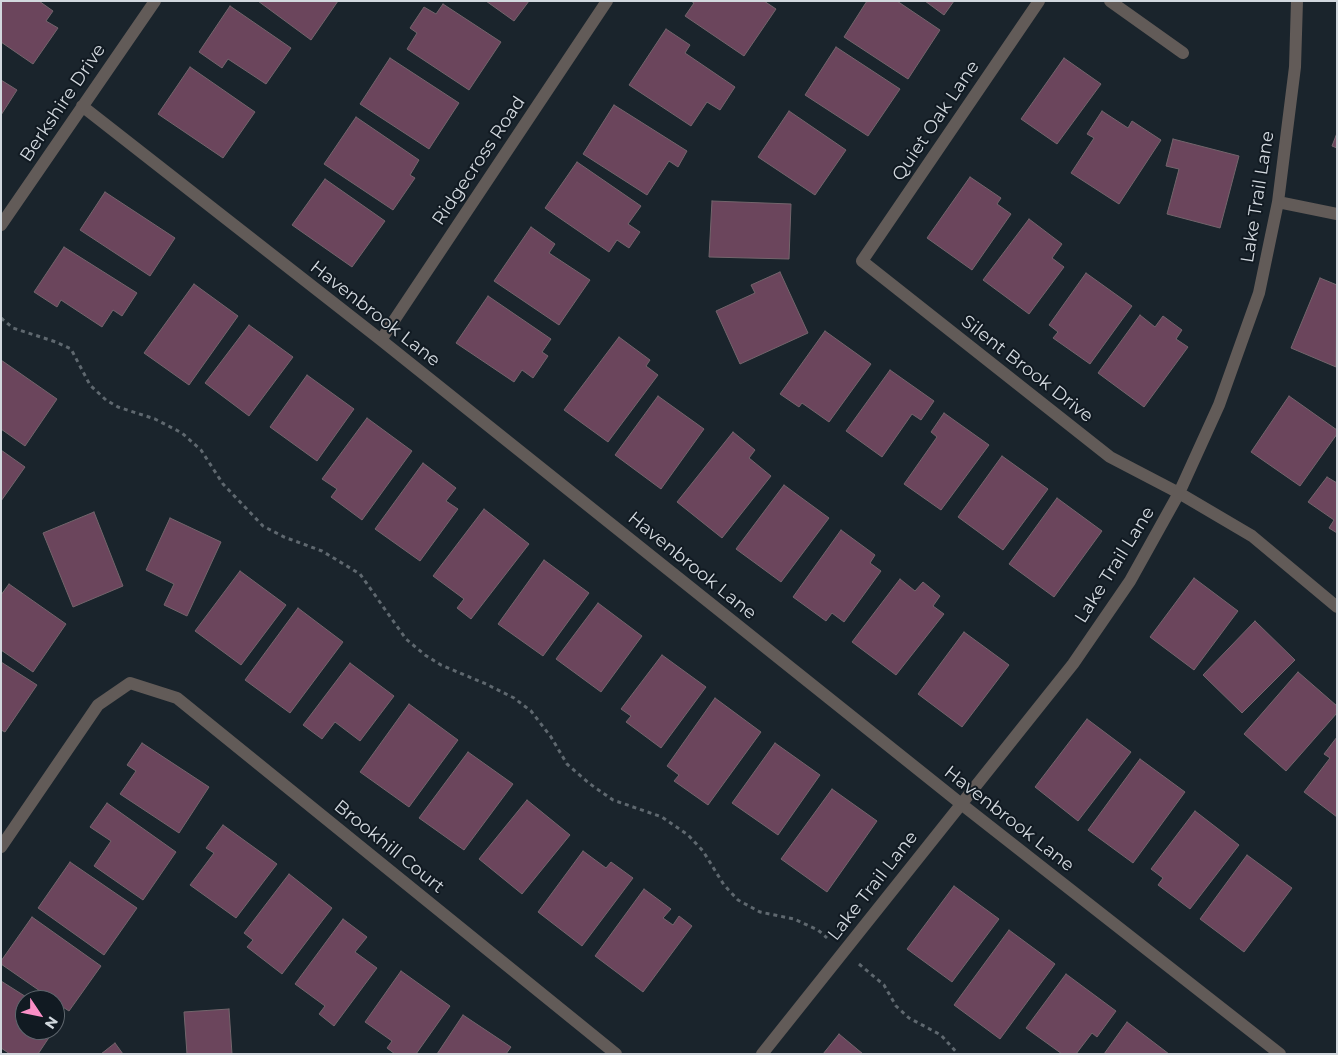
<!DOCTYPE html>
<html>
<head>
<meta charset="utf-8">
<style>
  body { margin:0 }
  #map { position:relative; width:1338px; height:1055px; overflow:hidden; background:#1a242c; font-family:Montserrat,sans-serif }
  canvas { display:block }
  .frame { position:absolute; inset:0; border:2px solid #d2d8de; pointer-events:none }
  .north { position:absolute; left:15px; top:990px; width:50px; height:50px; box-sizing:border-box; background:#111a22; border:1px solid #5e666d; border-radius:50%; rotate:124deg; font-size:14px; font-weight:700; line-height:20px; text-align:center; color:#d2d8de }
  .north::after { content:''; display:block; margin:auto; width:18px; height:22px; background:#fa8fc6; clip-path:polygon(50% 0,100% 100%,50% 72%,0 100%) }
</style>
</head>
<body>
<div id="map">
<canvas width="1338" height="1055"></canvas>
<div class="frame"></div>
<div class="north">N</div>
</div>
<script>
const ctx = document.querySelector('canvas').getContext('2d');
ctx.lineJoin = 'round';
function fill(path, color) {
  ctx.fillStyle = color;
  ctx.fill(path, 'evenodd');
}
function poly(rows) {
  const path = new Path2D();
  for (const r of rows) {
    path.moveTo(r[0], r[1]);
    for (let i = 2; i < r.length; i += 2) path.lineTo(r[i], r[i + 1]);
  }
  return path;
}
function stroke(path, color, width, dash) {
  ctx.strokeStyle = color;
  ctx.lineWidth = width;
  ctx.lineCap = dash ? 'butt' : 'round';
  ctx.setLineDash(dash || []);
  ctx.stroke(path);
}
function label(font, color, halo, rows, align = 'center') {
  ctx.font = font + ' Montserrat,sans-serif';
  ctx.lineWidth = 4;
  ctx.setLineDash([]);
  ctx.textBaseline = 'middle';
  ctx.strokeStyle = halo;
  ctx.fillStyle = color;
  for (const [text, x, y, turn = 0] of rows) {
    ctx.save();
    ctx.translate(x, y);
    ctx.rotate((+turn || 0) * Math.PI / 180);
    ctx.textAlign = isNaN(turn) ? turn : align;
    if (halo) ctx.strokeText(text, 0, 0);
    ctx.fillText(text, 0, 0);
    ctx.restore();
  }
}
const building = poly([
  [1,1,39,1,53,11,46,21,58,28,33,64,1,42,1,1],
  [258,1,338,1,311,40,258,1],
  [486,1,529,1,514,21,486,1],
  [691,1,764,1,776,9,744,56,685,16,694,3,691,1],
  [867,1,897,1,940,30,908,79,844,37,867,1],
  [925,1,954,1,944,15,925,1],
  [443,4,501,42,469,90,407,49,417,33,410,28,424,7,436,14,443,4],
  [230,6,291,48,266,84,228,59,222,68,199,52,230,6],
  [666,29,690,45,685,53,735,87,720,110,707,102,691,126,629,85,666,29],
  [836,47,900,89,868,136,805,95,836,47],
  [390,58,459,103,429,149,360,104,390,58],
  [1064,58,1101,84,1057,144,1021,119,1064,58],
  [190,67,255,112,223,158,158,114,190,67],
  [1,80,17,90,1,115,1,80],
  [614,105,687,151,678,167,669,161,647,195,583,154,614,105],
  [789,111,846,150,815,195,758,157,789,111],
  [1102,111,1128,128,1132,121,1161,140,1119,204,1071,173,1094,138,1087,134,1102,111],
  [356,117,419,160,410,175,415,178,393,210,324,164,356,117],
  [1337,133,1337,148,1332,146,1337,133],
  [1173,139,1239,156,1220,228,1167,214,1179,169,1166,166,1173,139],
  [577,162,641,206,628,224,640,232,629,248,617,240,609,252,545,208,577,162],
  [970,177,1001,198,997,204,1011,214,972,270,927,238,970,177],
  [325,179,385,221,352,267,292,225,325,179],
  [105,192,175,238,150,276,80,230,105,192],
  [712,201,791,204,789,259,709,257,712,201],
  [1029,219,1062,244,1052,258,1064,267,1029,314,983,280,1029,219],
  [531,227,555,244,549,253,590,280,559,325,494,281,531,227],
  [64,247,137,293,122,316,113,310,102,327,61,300,57,307,34,292,64,247],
  [780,272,808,333,740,364,716,311,755,293,751,285,780,272],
  [1086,273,1132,306,1090,364,1053,338,1058,332,1049,325,1086,273],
  [1320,278,1337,285,1336,367,1291,348,1320,278],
  [194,284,238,316,189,385,144,353,194,284],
  [488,296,551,339,542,352,548,356,533,378,522,370,514,382,456,343,488,296],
  [1140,315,1155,327,1163,316,1182,330,1176,339,1188,347,1144,407,1098,373,1140,315],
  [249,325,293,357,249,416,205,383,249,325],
  [825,331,871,364,829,422,802,403,799,407,780,394,825,331],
  [619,337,650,360,646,366,658,375,608,442,564,410,619,337],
  [1,360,57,399,25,446,1,429,1,360],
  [890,370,934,401,921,420,912,414,882,457,846,431,890,370],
  [307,375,354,409,317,461,270,427,307,375],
  [658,396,704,429,661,489,615,455,658,396],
  [1289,396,1337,430,1337,434,1300,486,1251,452,1289,396],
  [944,413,989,445,941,510,904,484,937,437,931,432,944,413],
  [367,418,412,451,362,520,331,497,337,489,322,479,367,418],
  [733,432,755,450,749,458,771,476,722,538,677,502,733,432],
  [1,450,25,467,1,501,1,450],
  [1002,456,1048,489,1003,550,958,517,1002,456],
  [423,463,456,488,446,501,458,509,420,561,375,529,423,463],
  [1327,477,1337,483,1337,533,1329,528,1334,520,1308,502,1327,477],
  [784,485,829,518,781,582,736,549,784,485],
  [1057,498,1102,531,1054,597,1009,564,1057,498],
  [484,509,529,544,471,619,457,608,464,599,433,576,484,509],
  [94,512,123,586,73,607,43,533,94,512],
  [170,518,221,542,187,616,164,605,174,584,146,570,170,518],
  [841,530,875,555,870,563,881,571,844,622,832,613,826,621,793,597,841,530],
  [544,560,589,593,543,656,498,624,544,560],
  [240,571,286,605,241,665,195,631,240,571],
  [1194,578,1238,611,1194,670,1150,637,1194,578],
  [900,579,915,591,923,582,940,596,933,606,944,614,896,675,852,642,900,579],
  [9,584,66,624,33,672,1,650,1,595,9,584],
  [598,603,642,636,601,692,556,659,598,603],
  [298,608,343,642,290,713,245,680,298,608],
  [1255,621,1295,660,1242,713,1203,675,1255,621],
  [964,632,1009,665,962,727,918,694,964,632],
  [662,655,706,687,661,748,626,722,631,716,621,709,662,655],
  [1,662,37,685,5,732,1,730,1,662],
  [350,663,394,696,360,741,335,722,322,739,303,725,350,663],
  [1298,672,1337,706,1337,713,1286,771,1244,734,1298,672],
  [715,698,761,732,708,805,674,781,679,775,667,766,715,698],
  [409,704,458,740,409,807,360,772,409,704],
  [1087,719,1131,752,1078,821,1035,787,1087,719],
  [1337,737,1337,817,1304,792,1330,758,1324,754,1337,737],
  [142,743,209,787,179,833,120,794,136,771,127,765,142,743],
  [775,743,820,775,778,835,732,803,775,743],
  [468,752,513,784,464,850,419,818,468,752],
  [1140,759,1185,792,1133,863,1088,830,1140,759],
  [832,789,877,821,827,892,781,859,832,789],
  [527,800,570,835,522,894,479,859,527,800],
  [107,803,176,852,143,900,94,866,111,841,90,827,107,803],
  [1195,811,1239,845,1190,909,1158,885,1163,878,1151,869,1195,811],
  [223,825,277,864,236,918,190,885,214,853,206,848,223,825],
  [583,851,606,868,611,862,633,878,582,946,538,912,583,851],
  [1247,855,1292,888,1244,952,1200,919,1247,855],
  [70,862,137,908,104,955,38,908,70,862],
  [289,874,332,908,282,974,247,947,253,940,244,933,289,874],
  [954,886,999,919,952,982,907,949,954,886],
  [644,889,671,909,663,918,673,925,679,916,692,926,643,992,595,956,644,889],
  [32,917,101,966,69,1011,55,1002,55,1000,53,1000,1,964,1,961,32,917],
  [343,919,367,937,355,952,377,968,334,1026,319,1014,325,1006,295,984,343,919],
  [1009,930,1055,964,1000,1039,954,1005,1009,930],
  [401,971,450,1006,416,1054,395,1054,387,1048,392,1041,365,1022,401,971],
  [1066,974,1116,1011,1097,1037,1092,1033,1076,1054,1062,1054,1026,1028,1066,974],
  [1,981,31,1000,25,1000,25,1030,54,1030,38,1054,10,1054,1,1048,1,981],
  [229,1009,232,1054,187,1054,184,1012,229,1009],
  [463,1015,511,1047,506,1054,437,1054,463,1015],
  [55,1016,61,1019,55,1028,55,1016],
  [1127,1022,1169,1054,1104,1054,1127,1022],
  [839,1034,863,1054,823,1054,839,1034],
  [115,1043,123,1054,101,1054,115,1043]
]);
fill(building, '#6b455c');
stroke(building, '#73656c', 1);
stroke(poly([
  [1,318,13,328,56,342,71,349,90,385,106,400,118,407,155,419,182,433,201,450,223,484,263,526,284,537,322,551,360,574,406,639,425,655,441,665,486,684,514,698,531,711,551,737,567,764,590,784,613,800,662,817,688,835,703,851,724,885,738,900,760,912,794,919,818,930,827,938],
  [859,964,884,985,896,1006,909,1018,941,1035,958,1054]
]), '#5f686f', 3, [4, 4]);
stroke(poly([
  [1039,1,862,261,1110,457,1179,493,1252,536,1337,607],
  [1110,1,1183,53],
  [82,106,381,340,960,803,1280,1054],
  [1278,202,1337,214],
  [1,225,155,1],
  [381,340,607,1],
  [1,847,98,705,130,683,177,698,616,1054],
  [762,1054,1073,664,1130,581,1179,493,1219,405,1259,293,1278,202,1295,67,1297,1]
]), '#625b58', 12);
label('18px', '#d2d8de', '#111a22', [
  ["Berkshire Drive",63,103,-56],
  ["Quiet Oak Lane",936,121,-56],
  ["Ridgecross Road",479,161,-56],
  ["Lake Trail Lane",1258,197,-81],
  ["Havenbrook Lane",375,314,38],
  ["Silent Brook Drive",1027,369,38],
  ["Lake Trail Lane",1115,565,-58],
  ["Havenbrook Lane",692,566,39],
  ["Havenbrook Lane",1009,819,38],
  ["Brookhill Court",389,847,39],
  ["Lake Trail Lane",873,886,-52]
]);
</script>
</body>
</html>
